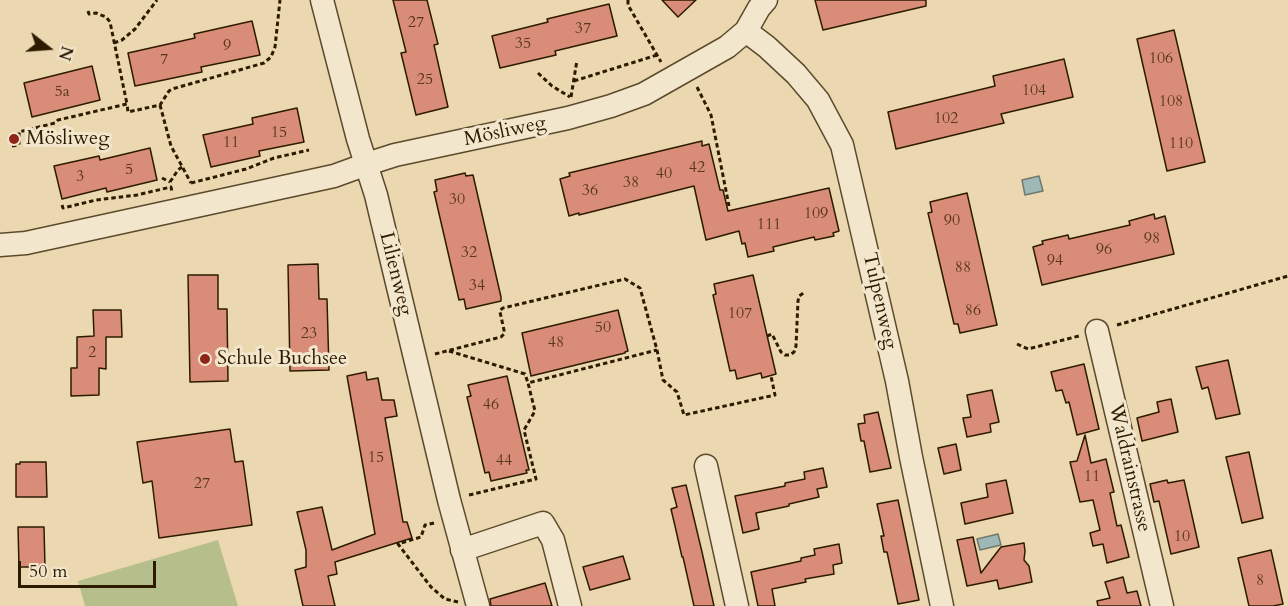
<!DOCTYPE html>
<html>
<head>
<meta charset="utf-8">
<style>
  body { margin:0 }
  #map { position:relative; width:1288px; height:606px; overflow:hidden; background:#ebd8b0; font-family:Cardo,serif }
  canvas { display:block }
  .north { position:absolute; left:18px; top:18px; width:60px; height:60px; -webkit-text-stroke:4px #f2e6cc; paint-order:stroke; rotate:107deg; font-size:16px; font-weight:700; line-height:24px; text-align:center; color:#2d1b00 }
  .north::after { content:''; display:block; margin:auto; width:21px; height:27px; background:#2d1b00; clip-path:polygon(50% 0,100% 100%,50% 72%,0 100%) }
  .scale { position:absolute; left:18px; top:561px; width:138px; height:27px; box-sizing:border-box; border:3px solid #2d1b00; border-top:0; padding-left:8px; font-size:18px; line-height:21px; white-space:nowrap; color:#2d1b00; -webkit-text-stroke:4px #f2e6cc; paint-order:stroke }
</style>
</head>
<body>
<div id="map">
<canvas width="1288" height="606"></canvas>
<div class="north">N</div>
<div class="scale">50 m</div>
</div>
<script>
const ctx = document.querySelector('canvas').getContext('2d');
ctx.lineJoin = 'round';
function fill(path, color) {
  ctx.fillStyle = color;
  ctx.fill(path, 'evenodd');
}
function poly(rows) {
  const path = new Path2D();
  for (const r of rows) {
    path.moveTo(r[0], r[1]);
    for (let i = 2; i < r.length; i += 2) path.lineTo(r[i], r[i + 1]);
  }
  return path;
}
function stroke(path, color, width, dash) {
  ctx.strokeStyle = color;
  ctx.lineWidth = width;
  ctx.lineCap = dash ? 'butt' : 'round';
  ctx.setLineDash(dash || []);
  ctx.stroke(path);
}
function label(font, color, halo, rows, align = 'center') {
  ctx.font = font + ' Cardo,serif';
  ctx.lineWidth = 6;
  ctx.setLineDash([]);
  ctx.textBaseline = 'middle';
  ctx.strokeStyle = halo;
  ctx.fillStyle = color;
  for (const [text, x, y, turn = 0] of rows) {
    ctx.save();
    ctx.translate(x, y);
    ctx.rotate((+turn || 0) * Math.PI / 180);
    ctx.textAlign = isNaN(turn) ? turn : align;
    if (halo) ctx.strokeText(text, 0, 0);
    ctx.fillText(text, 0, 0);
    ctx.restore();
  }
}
fill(poly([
  [218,540,238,606,85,606,78,581]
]), '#b6bf8c');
const water = poly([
  [1039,176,1043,191,1025,195,1022,180,1039,176],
  [998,534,1001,545,980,550,977,539,998,534]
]);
fill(water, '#9eb7b7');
stroke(water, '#71796e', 1.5);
const building = poly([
  [393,0,427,0,438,44,434,45,448,107,416,115,401,53,406,52,393,0],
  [662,0,696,0,678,17,662,0],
  [815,0,926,0,926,6,823,30,815,0],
  [609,4,617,36,555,51,556,55,500,68,492,36,548,22,547,19,609,4],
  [252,21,260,55,201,67,202,72,135,86,128,53,195,38,194,34,252,21],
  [1174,30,1205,162,1167,171,1137,39,1174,30],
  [1064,59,1073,97,1001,114,1004,123,896,149,888,112,995,86,993,76,1064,59],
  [92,66,100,100,32,117,24,83,92,66],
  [297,108,304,142,259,151,260,156,211,167,203,135,253,124,252,118,297,108],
  [702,141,702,146,709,144,720,190,723,190,728,211,829,188,839,231,833,233,834,236,815,240,814,237,773,247,774,251,748,257,745,243,742,244,739,231,706,240,694,186,579,215,579,213,569,216,560,179,570,176,569,173,702,141],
  [150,148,157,180,107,192,106,188,62,199,54,166,99,156,100,160,150,148],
  [465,173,466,176,473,175,501,297,501,301,466,309,464,299,459,300,434,192,437,191,435,180,465,173],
  [967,193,997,325,960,333,958,324,954,324,928,213,932,212,930,202,967,193],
  [1154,214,1155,219,1165,216,1174,254,1042,285,1033,247,1043,244,1042,241,1068,235,1069,239,1130,225,1129,221,1154,214],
  [318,264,319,299,327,299,329,370,290,371,288,265,318,264],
  [188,275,218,275,218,309,227,309,228,381,190,382,188,275],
  [753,275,776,374,762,378,761,373,737,379,735,370,730,371,713,295,716,294,714,284,753,275],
  [93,310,121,310,122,337,106,337,106,369,99,368,99,395,71,396,71,368,77,368,77,337,94,336,93,310],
  [618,310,628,351,625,352,625,353,531,376,522,333,618,310],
  [1228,360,1240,414,1216,419,1208,387,1202,389,1196,367,1228,360],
  [1084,364,1099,429,1077,435,1069,402,1066,403,1062,390,1056,391,1051,372,1084,364],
  [366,372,367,380,378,378,382,400,394,400,397,416,385,418,403,522,407,522,412,538,335,562,337,574,328,576,335,606,303,606,295,570,306,567,306,550,297,512,322,507,332,550,375,534,347,376,366,372],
  [507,376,529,470,526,470,527,473,491,481,489,472,485,473,467,397,471,396,468,385,507,376],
  [992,390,999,422,990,424,991,432,967,437,963,418,971,417,967,395,992,390],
  [1171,399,1178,432,1142,441,1137,418,1159,412,1157,402,1171,399],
  [878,412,891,468,870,472,864,441,861,441,858,424,865,423,864,415,878,412],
  [230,429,235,462,243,461,252,525,159,538,152,481,143,483,137,442,230,429],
  [1085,435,1091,463,1106,459,1114,492,1110,493,1117,526,1121,525,1129,557,1107,563,1103,544,1093,546,1090,533,1100,530,1093,500,1080,502,1070,462,1077,461,1085,435],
  [956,444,961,470,944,474,938,448,956,444],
  [1249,452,1263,518,1242,523,1226,457,1249,452],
  [20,462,46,462,47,497,16,497,16,464,20,464,20,462],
  [823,468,827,487,817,489,819,497,789,504,789,506,756,513,759,529,743,533,735,496,785,486,785,483,805,479,804,472,823,468],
  [1006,480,1013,513,965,524,961,503,988,497,986,484,1006,480],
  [1167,480,1168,483,1184,480,1199,547,1171,554,1159,501,1154,502,1150,484,1167,480],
  [686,485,702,552,714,606,694,606,683,557,682,557,675,526,671,509,677,507,672,488,686,485],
  [898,500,919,600,898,604,887,552,884,552,881,536,884,536,877,504,898,500],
  [18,527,44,527,45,567,19,567,18,527],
  [973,537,981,573,1001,547,1024,543,1025,551,1024,560,1029,566,1032,582,999,589,997,580,967,586,957,540,973,537],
  [839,544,842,563,833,565,834,574,805,579,806,582,772,589,775,606,758,606,751,572,801,561,801,558,815,555,814,549,839,544],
  [1271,550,1283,604,1273,606,1249,606,1238,558,1271,550],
  [623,556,630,579,590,590,583,567,623,556],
  [1123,577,1127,593,1137,591,1141,606,1098,606,1097,601,1110,598,1105,582,1123,577],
  [545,583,552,606,491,606,490,599,545,583]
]);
fill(building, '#d98c77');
stroke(building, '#2d1b00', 1.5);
const minor = poly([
  [322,0,358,139,376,195,449,500,478,606],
  [746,31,767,47,796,74,818,100,842,145,897,381,911,457,942,606],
  [0,245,26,243,334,176,367,164,395,155,568,118,611,106,644,94,727,47,746,31,759,8,766,0],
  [1097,331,1162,606],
  [706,466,737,606],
  [462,550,543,523,553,540,570,606]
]);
stroke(minor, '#5c4a2c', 25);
stroke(poly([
  [628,0,628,5,661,62],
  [88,11,89,14,96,13,106,17,110,22,127,104],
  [114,43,122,40,135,29,157,0],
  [538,73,552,86,570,97],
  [574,81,657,55],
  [697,87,711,115,729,206],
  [571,97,577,60],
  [160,105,171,146,191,183],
  [12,146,19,145,19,132,55,123,58,120,127,104,128,112,160,105,169,91,172,89,264,63,271,57,275,47,280,0],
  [162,178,170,182],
  [170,182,178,170,182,167],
  [191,183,246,169,274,158,309,150],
  [62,205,63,208,96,200,137,195,171,187,172,192],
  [1117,325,1288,276],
  [767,336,772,334,781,352,785,355,790,355,794,352,796,346,798,301,799,296,805,292],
  [1017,344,1028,349,1079,336],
  [449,351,525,374,528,383],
  [435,354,501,337,504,334,504,330,500,312,500,310,503,308,625,279,640,288,657,350,663,380,677,392,684,415,775,395,771,376],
  [469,495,536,479,524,430,535,411,528,383,657,350],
  [434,523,425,525,421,537,398,544,431,587,445,599,458,602]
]), '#2d1b00', 3, [4.5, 3]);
stroke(minor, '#f2e6cc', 22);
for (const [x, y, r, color] of [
  [14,139,6,"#8f2418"],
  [205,359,6,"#8f2418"]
]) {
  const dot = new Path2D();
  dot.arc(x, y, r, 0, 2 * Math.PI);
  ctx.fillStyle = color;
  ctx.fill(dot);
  stroke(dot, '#f2e6cc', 2);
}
label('16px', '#58371e', null, [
  ["27",416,23],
  ["37",583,29],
  ["35",523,44],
  ["9",227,46],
  ["106",1161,59],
  ["7",164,60],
  ["25",425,80],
  ["104",1034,91],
  ["5a",62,92],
  ["108",1171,102],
  ["102",946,119],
  ["15",279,133],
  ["11",231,143],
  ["110",1181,144],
  ["42",697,168],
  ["5",129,170],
  ["40",664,174],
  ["3",80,177],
  ["38",631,183],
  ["36",590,191],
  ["30",457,200],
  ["109",816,214],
  ["90",952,221],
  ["111",769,225],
  ["98",1152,239],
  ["96",1104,250],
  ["32",469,253],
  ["94",1055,261],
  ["88",963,268],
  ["34",477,286],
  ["86",973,311],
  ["107",740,314],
  ["50",603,328],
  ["23",309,334],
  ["48",556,343],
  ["2",92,353],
  ["46",491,405],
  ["15",376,458],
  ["44",504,461],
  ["11",1092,477],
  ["27",202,484],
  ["10",1182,537],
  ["8",1260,581]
]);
label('20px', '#2d1b00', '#f2e6cc', [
  ["Mösliweg",505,132,-12],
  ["Lilienweg",395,274,76],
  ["Tulpenweg",879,301,77],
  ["Waldrainstrasse",1129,468,77]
]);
label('20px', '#2d1b00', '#f2e6cc', [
  ["Mösliweg",26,139],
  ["Schule Buchsee",217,359]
], 'left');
</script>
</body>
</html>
